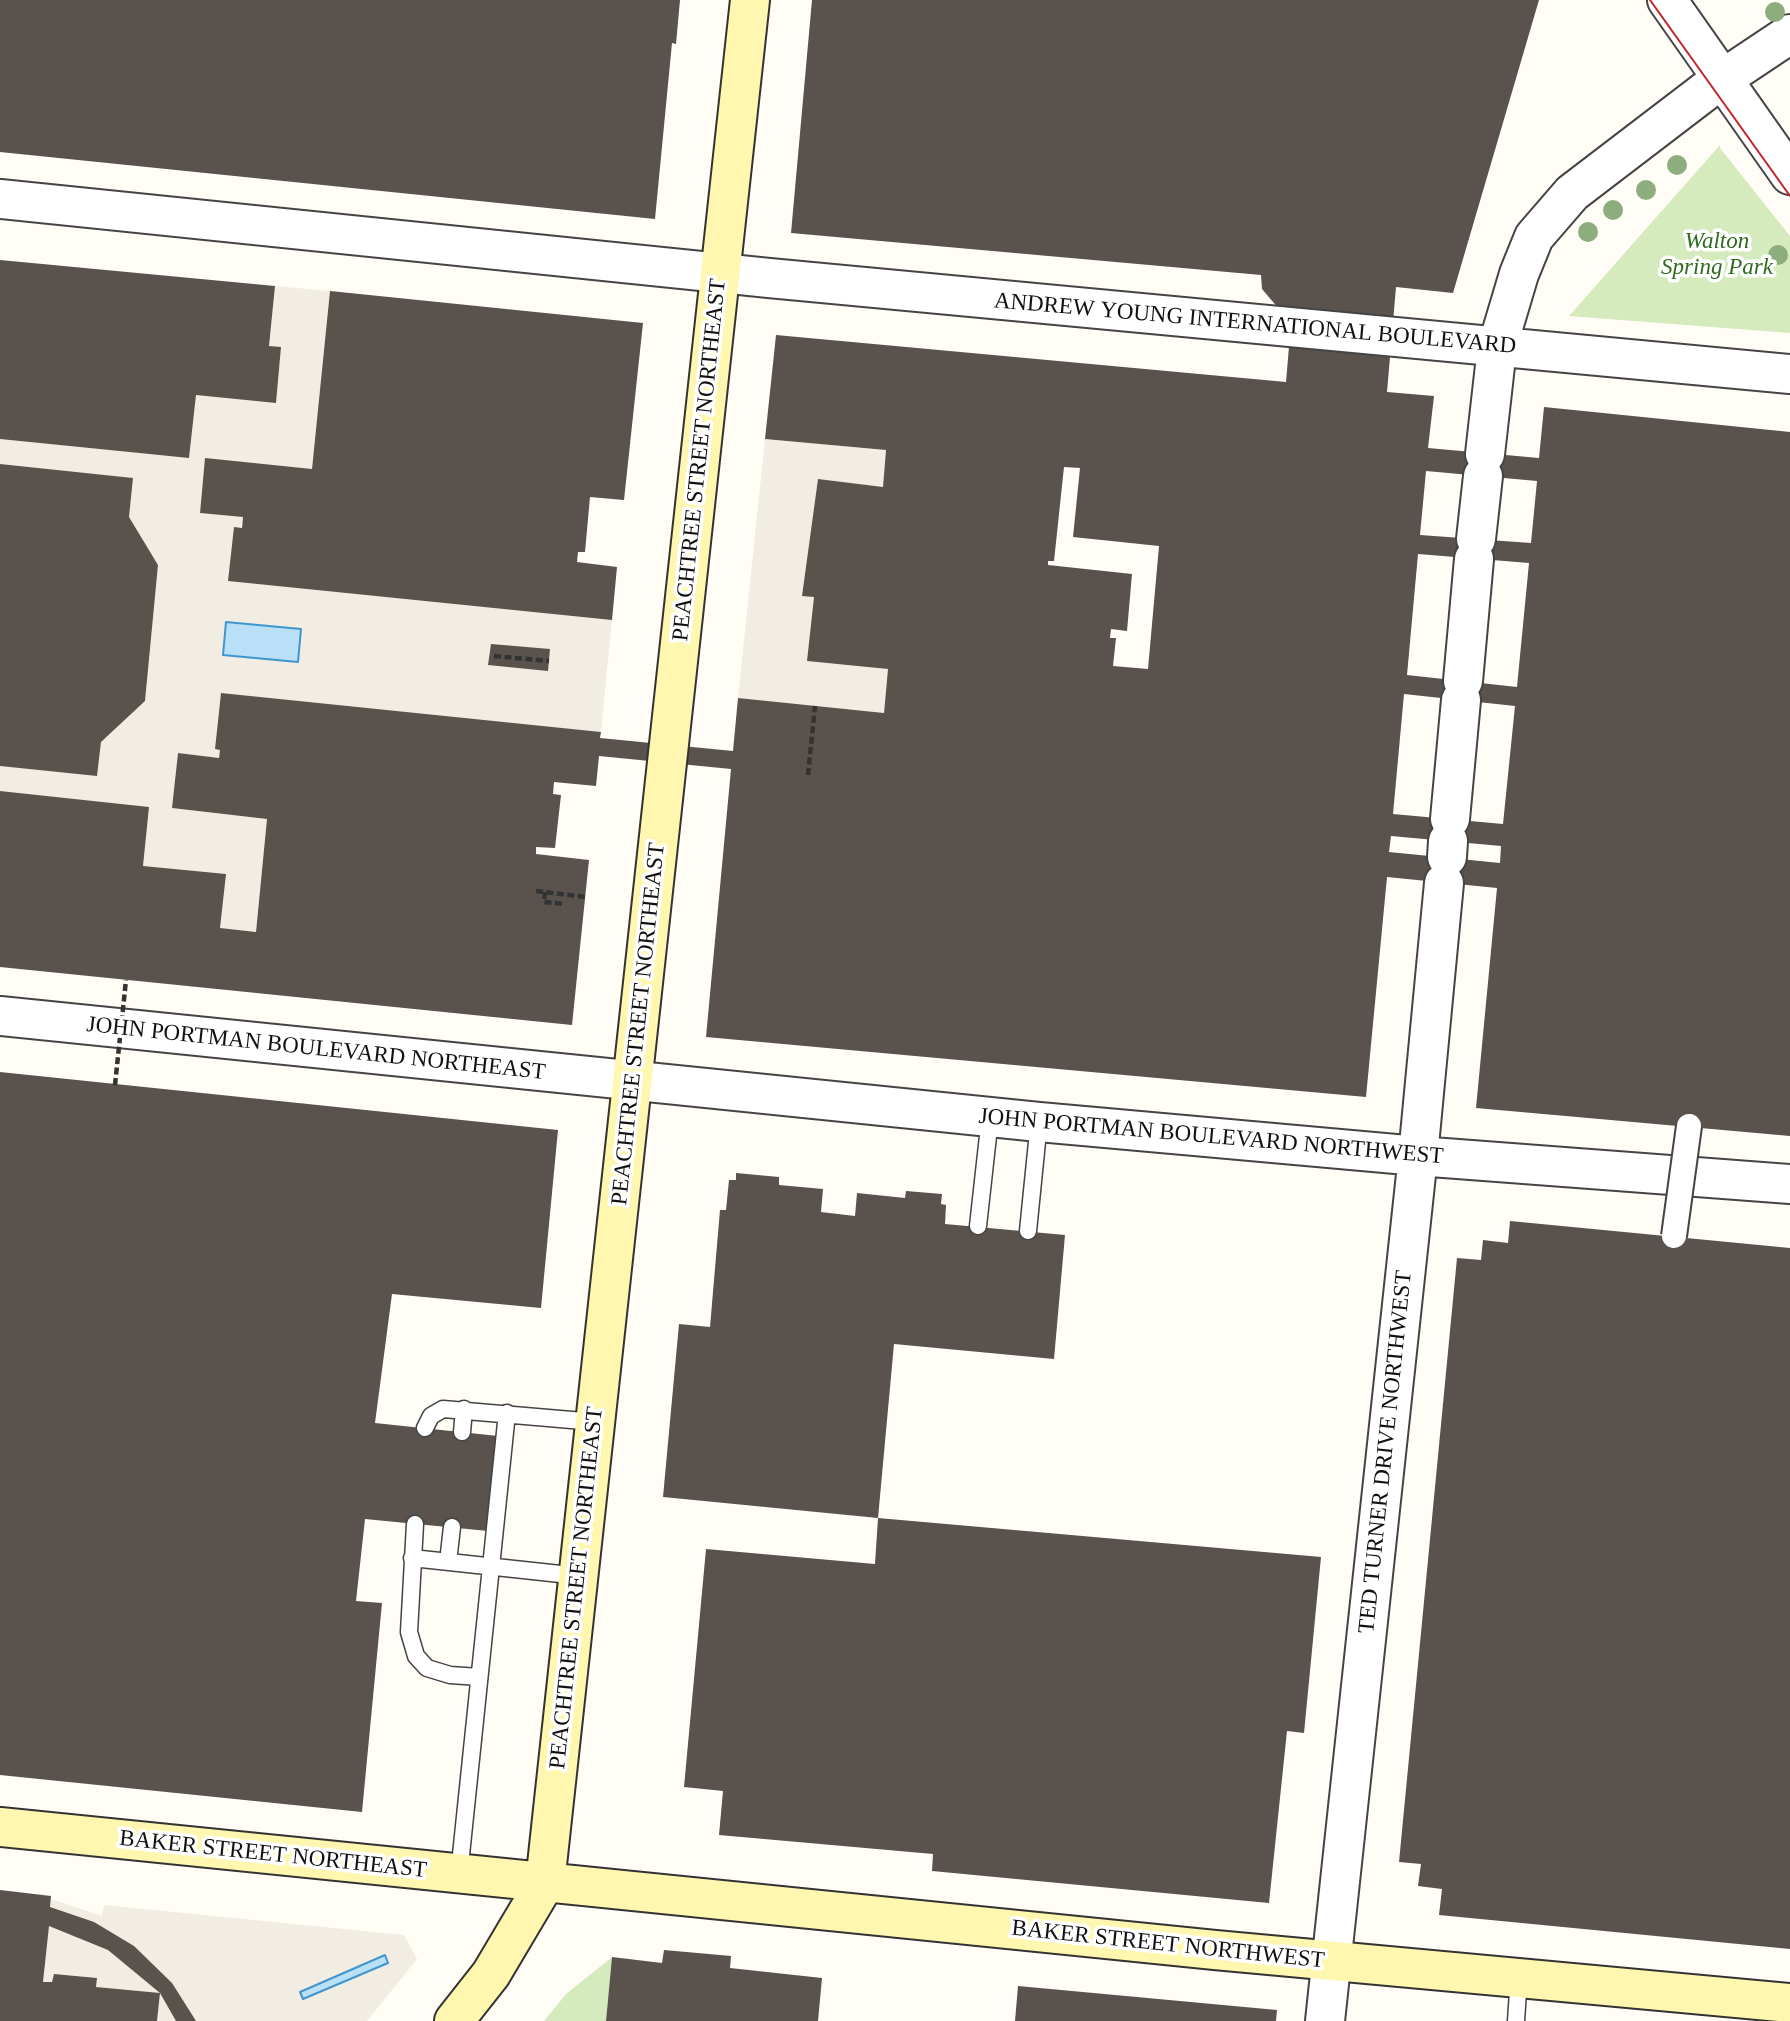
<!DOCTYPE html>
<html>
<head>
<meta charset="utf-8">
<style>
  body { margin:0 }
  canvas { display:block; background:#fffdf5 }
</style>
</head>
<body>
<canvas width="1790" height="2021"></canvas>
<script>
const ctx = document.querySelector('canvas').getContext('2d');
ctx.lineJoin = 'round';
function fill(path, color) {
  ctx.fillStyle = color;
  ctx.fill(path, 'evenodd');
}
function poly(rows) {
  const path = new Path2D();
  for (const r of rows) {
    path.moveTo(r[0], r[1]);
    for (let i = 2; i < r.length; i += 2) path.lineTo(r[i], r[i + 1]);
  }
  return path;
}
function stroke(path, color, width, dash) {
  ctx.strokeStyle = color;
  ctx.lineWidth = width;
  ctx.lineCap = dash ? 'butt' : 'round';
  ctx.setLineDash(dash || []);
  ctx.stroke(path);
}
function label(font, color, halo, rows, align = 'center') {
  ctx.font = font + ' Georgia,serif';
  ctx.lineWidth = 7;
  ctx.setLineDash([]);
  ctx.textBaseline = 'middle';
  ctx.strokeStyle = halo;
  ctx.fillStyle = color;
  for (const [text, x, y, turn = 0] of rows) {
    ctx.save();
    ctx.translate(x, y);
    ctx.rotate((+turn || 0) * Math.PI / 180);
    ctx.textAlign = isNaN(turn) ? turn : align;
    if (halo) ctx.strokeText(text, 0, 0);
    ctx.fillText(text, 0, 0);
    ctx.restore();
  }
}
fill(poly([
  [1720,145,1720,148,1790,236,1790,333,1569,316],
  [612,1957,606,2021,544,2021,566,1994]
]), '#d5ebbd');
fill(poly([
  [275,286,330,291,312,469,205,459,200,513,243,517,228,581,612,620,601,732,221,693,215,748,220,750,219,758,178,753,172,808,267,819,256,932,220,928,225,874,143,866,149,807,0,791,0,766,97,775,101,742,145,701,158,565,129,517,133,478,0,464,0,439,189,458,196,395,276,403,281,348,269,346],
  [765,439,886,450,883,487,818,479,802,595,814,597,807,661,888,669,884,713,738,698],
  [51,1899,102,1916,104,1905,404,1935,417,1959,367,2021,157,2021,160,1993,96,1987,97,1978,54,1974,52,1982,43,1982]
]), '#f1ede2');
const water = poly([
  [226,622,301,629,298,662,223,655,226,622],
  [385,1955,388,1963,303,1999,300,1992,385,1955]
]);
fill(water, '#b9e0f7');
stroke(water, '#3f96cf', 2);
fill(poly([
  [0,0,680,0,676,44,672,43,655,219,0,152],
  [812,0,1539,0,1453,293,1396,287,1387,392,1434,396,1428,448,1539,458,1544,407,1790,432,1790,1136,1476,1108,1497,888,1387,877,1366,1097,706,1037,731,769,599,756,596,786,554,782,553,794,561,795,555,848,536,847,536,854,589,860,572,1025,0,967,0,791,149,807,143,866,226,874,220,928,256,932,267,819,172,808,178,753,219,758,220,750,215,749,221,693,601,732,600,738,733,751,738,698,884,713,888,669,807,661,814,597,802,596,818,479,883,487,886,450,765,439,776,335,1286,382,1291,323,1262,289,1261,275,791,233],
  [1064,467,1080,468,1073,537,1159,546,1148,669,1113,666,1116,638,1110,638,1111,629,1127,631,1132,574,1048,565,1048,561,1054,561],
  [1426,471,1537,481,1531,543,1420,535],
  [1418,554,1529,563,1517,687,1407,675],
  [1404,694,1515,706,1503,824,1393,814],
  [1391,836,1501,846,1500,863,1389,852],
  [0,260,275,286,269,346,281,347,276,403,196,395,189,458,0,439],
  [330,291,643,323,624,500,590,497,585,552,578,552,577,562,617,567,612,620,228,581,234,527,242,528,243,517,200,513,205,458,312,469],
  [0,464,133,478,129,517,158,565,145,701,101,742,97,776,0,766],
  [491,644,550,649,548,671,488,665],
  [0,1072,558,1130,541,1308,392,1294,375,1423,498,1436,488,1531,365,1519,356,1601,382,1603,362,1812,0,1775],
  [736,1173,779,1177,779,1185,823,1189,821,1212,855,1216,857,1193,905,1198,906,1191,942,1194,941,1204,946,1205,945,1224,1065,1235,1054,1359,894,1344,878,1518,663,1497,679,1324,710,1327,720,1210,726,1210,729,1180,736,1180],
  [1510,1221,1790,1248,1790,1949,1439,1915,1442,1889,1418,1886,1421,1864,1399,1862,1457,1258,1481,1260,1483,1240,1508,1243],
  [878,1518,1321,1557,1304,1733,1287,1731,1269,1903,932,1871,933,1854,719,1835,723,1791,684,1787,706,1549,875,1564],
  [0,1890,51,1896,50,1907,94,1922,134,1946,172,1983,196,2021,176,2021,160,1993,108,1950,49,1926,43,1982,52,1982,54,1974,97,1978,96,1987,160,1993,157,2021,0,2021],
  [664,1950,731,1956,730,1968,822,1978,818,2021,606,2021,612,1957,662,1963],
  [1018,1986,1277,2010,1276,2021,1015,2021]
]), '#5a524d');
const service = poly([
  [978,1226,990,1118],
  [1028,1231,1039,1122],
  [425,1428,431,1416,443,1409,595,1422],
  [462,1432,464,1409],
  [415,1524,409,1632,416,1656,427,1668,450,1675,479,1677],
  [412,1558,579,1576],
  [448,1562,452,1527],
  [459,1874,507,1413],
  [1516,2021,1519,1977]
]);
const tertiary = poly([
  [1667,0,1790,175],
  [0,199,769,278,1790,374],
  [1485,454,1497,348,1519,274,1534,237,1572,193,1712,86,1790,34],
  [1476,539,1483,476],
  [1463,681,1474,559],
  [1450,819,1461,700],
  [1447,857,1448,841],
  [0,1016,1039,1122,1418,1156,1790,1184],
  [1325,2021,1418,1156,1444,883]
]);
const secondary = poly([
  [0,1827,1215,1950,1790,2003],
  [454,2021,491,1974,545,1883,750,0]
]);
stroke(service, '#444', 19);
stroke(tertiary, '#444', 42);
stroke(secondary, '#333', 42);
stroke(poly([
  [494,656,549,661],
  [808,775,815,706],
  [536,891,585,897],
  [545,892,544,902,564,904]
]), '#333', 4.5, [7, 3.5]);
stroke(service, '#fff', 16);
stroke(tertiary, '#fff', 38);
stroke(secondary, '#fff6b0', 38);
stroke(poly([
  [1650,0,1790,196]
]), '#c4262e', 2);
const pedestrianBridge = poly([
  [1674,1236,1689,1126]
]);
stroke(pedestrianBridge, '#444', 28, []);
stroke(poly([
  [115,1085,126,980]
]), '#333', 4.5, [7, 3.5]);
stroke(pedestrianBridge, '#fff', 24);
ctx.fillStyle = '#8dad7f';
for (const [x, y] of [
  [1775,12],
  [1677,165],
  [1646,190],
  [1613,210],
  [1588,232],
  [1778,255]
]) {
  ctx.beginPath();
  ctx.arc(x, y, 10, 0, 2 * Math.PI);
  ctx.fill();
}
label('italic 23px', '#2f6b1f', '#fff', [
  ["Walton",1717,242],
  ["Spring Park",1717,268]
]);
label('23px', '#111', '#fff', [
  ["ANDREW YOUNG INTERNATIONAL BOULEVARD",1255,324,5],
  ["PEACHTREE STREET NORTHEAST",700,460,-84],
  ["PEACHTREE STREET NORTHEAST",639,1024,-84],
  ["JOHN PORTMAN BOULEVARD NORTHEAST",316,1049,6],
  ["JOHN PORTMAN BOULEVARD NORTHWEST",1211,1137,5],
  ["TED TURNER DRIVE NORTHWEST",1386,1452,-84],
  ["PEACHTREE STREET NORTHEAST",577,1588,-84],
  ["BAKER STREET NORTHEAST",273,1855,6],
  ["BAKER STREET NORTHWEST",1168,1945,6]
]);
</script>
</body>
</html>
